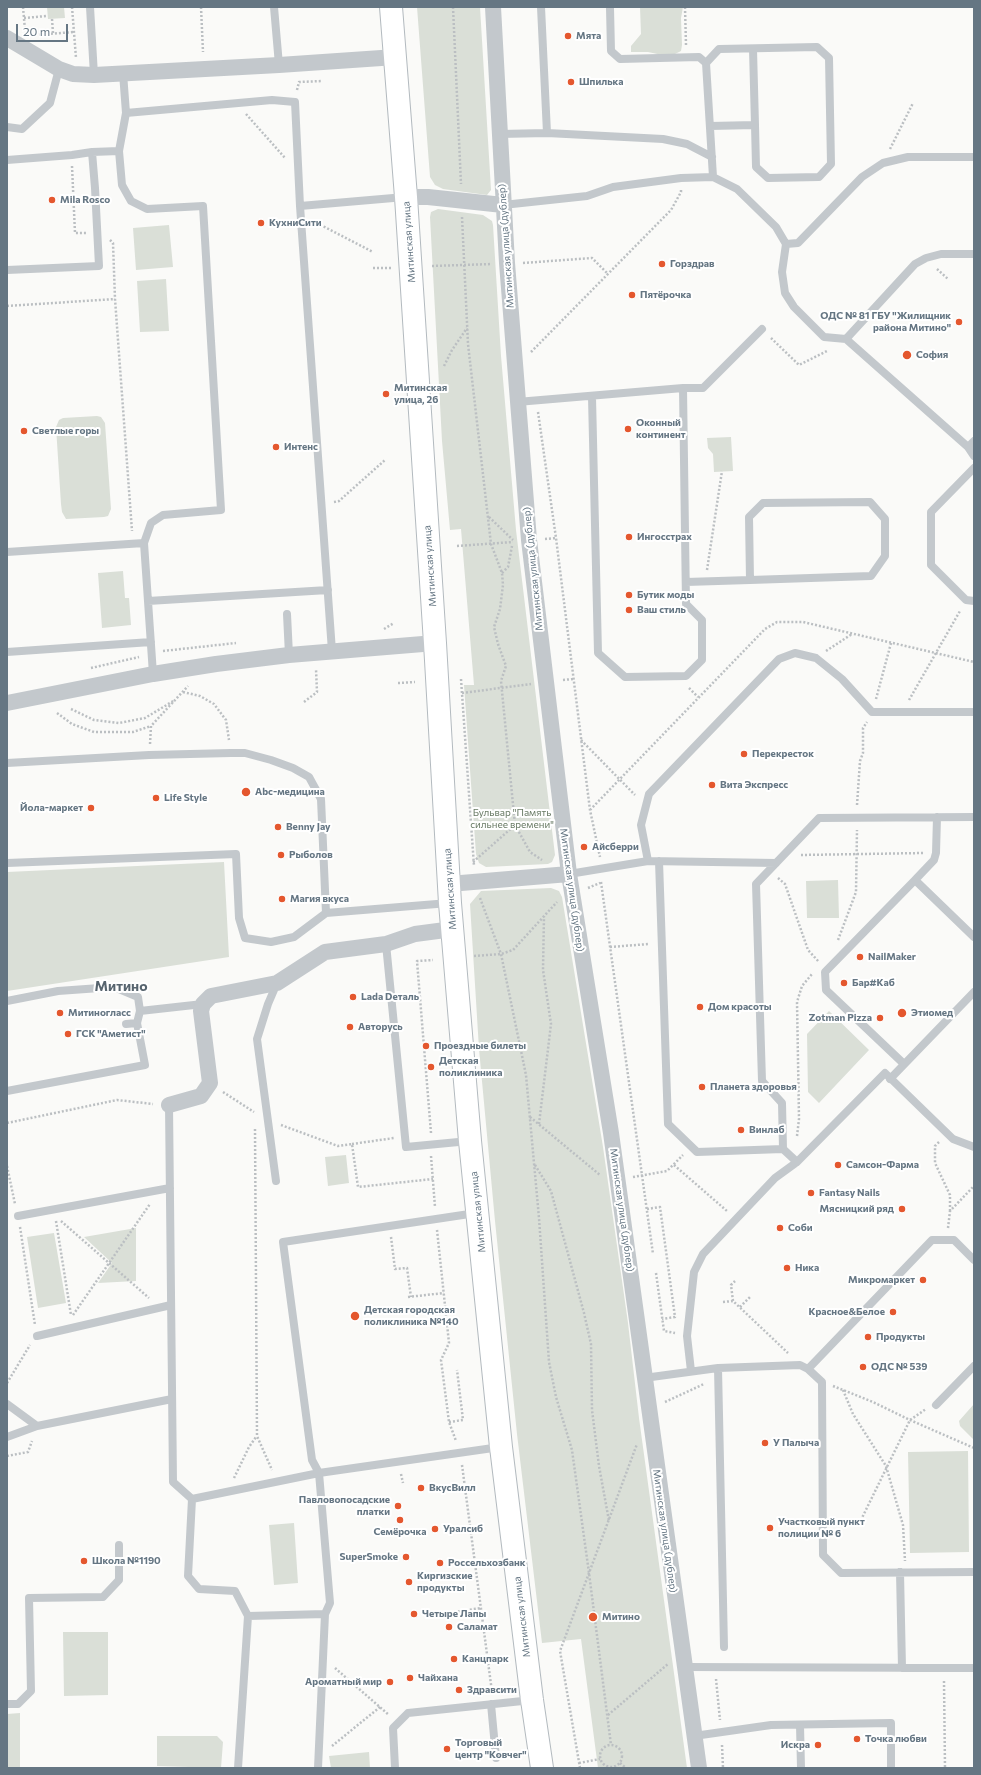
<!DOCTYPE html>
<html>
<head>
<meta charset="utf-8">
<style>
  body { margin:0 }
  #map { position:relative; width:981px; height:1775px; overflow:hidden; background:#fafaf8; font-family:Commissioner,sans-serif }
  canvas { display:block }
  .frame { position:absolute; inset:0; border:8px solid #657683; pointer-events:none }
  .scale { position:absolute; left:16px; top:24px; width:52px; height:18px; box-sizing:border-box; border:2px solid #657683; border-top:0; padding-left:5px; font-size:12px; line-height:14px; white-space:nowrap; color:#657683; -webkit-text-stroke:3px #fff; paint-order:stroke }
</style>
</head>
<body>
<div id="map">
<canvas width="981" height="1775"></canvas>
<div class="frame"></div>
<div class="scale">20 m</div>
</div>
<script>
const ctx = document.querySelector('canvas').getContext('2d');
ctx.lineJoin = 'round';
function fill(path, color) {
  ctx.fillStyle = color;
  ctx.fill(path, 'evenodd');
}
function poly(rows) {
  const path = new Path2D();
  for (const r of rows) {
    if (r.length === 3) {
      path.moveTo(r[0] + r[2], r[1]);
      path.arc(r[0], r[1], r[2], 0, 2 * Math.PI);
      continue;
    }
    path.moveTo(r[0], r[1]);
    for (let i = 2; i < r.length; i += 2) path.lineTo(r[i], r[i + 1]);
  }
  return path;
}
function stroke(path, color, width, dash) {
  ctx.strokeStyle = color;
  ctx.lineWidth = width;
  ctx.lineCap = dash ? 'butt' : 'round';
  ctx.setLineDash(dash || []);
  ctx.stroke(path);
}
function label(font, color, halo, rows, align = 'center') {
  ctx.font = font + ' Commissioner,sans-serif';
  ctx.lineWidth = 4;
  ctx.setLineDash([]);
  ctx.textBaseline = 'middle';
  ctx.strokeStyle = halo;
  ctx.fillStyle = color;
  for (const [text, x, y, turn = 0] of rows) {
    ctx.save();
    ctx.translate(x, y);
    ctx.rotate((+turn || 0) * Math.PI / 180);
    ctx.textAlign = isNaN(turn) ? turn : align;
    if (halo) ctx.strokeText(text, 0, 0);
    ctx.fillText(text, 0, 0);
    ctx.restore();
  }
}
fill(poly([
  [47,7,64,7,65,18,48,19],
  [417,7,480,7,491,190,487,195,443,189,435,185,430,177],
  [640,7,683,7,681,18,682,45,681,51,675,54,662,55,648,52,631,52,631,46,641,34],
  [438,209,483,215,492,221,493,225,501,356,516,530,555,855,552,862,548,864,486,867,479,863,476,854,464,685,474,685,461,529,450,530,442,441,430,217,431,212],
  [169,225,173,267,136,270,133,228],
  [166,279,169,331,140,332,137,281],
  [97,416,101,417,105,423,111,509,108,516,104,517,66,519,62,512,61,504,56,427,59,420,63,418],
  [731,437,733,471,714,472,713,454,708,448,707,438],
  [123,571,125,598,129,598,131,625,102,628,98,573],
  [224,862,229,957,7,991,7,872],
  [838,880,839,918,807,918,806,881],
  [551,888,559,891,562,897,603,1147,628,1323,639,1418,687,1768,598,1768,581,1639,542,1643,517,1434,495,1221,479,1049,470,904,481,891],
  [829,1011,869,1050,819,1103,808,1092,807,1034],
  [346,1155,349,1183,328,1186,325,1157],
  [136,1228,136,1281,98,1283,112,1263,84,1237],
  [54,1233,66,1303,38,1308,27,1237],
  [974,1404,974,1440,960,1426,959,1421],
  [968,1451,969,1552,910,1553,908,1452],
  [294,1523,298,1583,274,1585,269,1525],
  [63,1632,108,1632,108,1695,64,1696],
  [20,1713,20,1768,7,1768,7,1714],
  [157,1736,217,1736,223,1742,221,1768,157,1766],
  [369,1752,370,1768,331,1768,329,1756]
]), '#dadfd7');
const secondary = poly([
  [391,7,406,197,435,643,450,903,470,1141,501,1447,532,1700,542,1768]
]);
stroke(secondary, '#b3babf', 24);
stroke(poly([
  [23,7,25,30],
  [72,7,76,58],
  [201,7,203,52],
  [453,7,461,184],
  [685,7,686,45],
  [24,18,47,16],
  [52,19,53,33],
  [35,35,74,32],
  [297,90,299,82,322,81],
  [246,114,285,158],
  [890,149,913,103],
  [72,166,75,233,86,233],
  [462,217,468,344,491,544,502,573,503,585,500,609,494,627,498,644,506,666,501,681,515,825,530,852,542,860],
  [313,221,373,252],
  [110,240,113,243,115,299,132,531],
  [523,263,592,258,608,274],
  [432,266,492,264],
  [373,268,391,268],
  [937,269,948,279],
  [7,306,115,299],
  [771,338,799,365,827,351],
  [531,352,671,210,681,192,681,189],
  [444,366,452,350,467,328],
  [538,412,556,538,590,810,600,857],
  [334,502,339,501,385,460],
  [489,517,513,540],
  [545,539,556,538],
  [457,546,513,542],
  [707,570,722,471],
  [502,573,508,567,512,546],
  [384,629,394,623],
  [163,651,236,643],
  [826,651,852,634],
  [91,668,139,657],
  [461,679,474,866],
  [563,680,573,679],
  [398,683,415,682],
  [689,688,698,697],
  [183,692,200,696,214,704,226,720,229,740],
  [462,693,531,684],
  [876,699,891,643],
  [909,700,960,611],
  [304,702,317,692,316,669],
  [71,709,94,720,119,723,145,718,175,700],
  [57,713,72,724,94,732,133,732,151,726],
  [581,740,635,795],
  [150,744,151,726,188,686],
  [857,805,860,761,863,753,863,728,867,722],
  [590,810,765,629,777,622,803,622,974,662],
  [801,855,924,853],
  [473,862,515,825],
  [778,878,785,884,808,950,819,962],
  [601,882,653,1254],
  [588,888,600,883],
  [480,898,501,954,526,1075,539,1218,549,1362,556,1397,572,1450,589,1573,611,1745],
  [838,940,856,892,857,830],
  [610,947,649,944],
  [474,956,501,954,513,950,557,902],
  [223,1092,254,1112],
  [530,1117,600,1175],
  [7,1123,117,1100,153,1104],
  [539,1124,551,1024,543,970,544,916],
  [281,1125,338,1146,352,1144,358,1187,433,1179],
  [255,1129,257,1436,272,1470],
  [431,1133,417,961,433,960],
  [797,1136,799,1119,797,1002,802,986,812,974],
  [939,1142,935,1146,935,1163,950,1195,950,1211],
  [352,1144,394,1138],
  [431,1156,435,1207],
  [535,1165,551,1191,584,1313,591,1344,592,1410,599,1466,609,1521],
  [674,1165,727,1211],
  [7,1166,15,1204],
  [633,1177,667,1171,683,1155],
  [647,1209,660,1207,675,1317,662,1319],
  [56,1221,71,1315],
  [61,1221,149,1298],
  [20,1227,35,1325],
  [948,1228,950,1211,974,1186],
  [437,1230,449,1343,441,1360,449,1422,456,1441],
  [391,1237,395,1269,407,1268,411,1297],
  [656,1273,664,1331,675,1333],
  [408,1297,444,1293],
  [733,1301,731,1285,735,1281],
  [723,1302,733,1301,788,1353],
  [740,1307,751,1296],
  [73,1315,150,1204],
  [7,1383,30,1345],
  [833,1386,873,1402,910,1420,974,1448],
  [843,1390,853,1414,886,1466,903,1525,905,1561],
  [665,1402,704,1384],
  [449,1422,463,1420,457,1370],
  [7,1456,28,1452,32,1441],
  [462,1465,492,1692],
  [401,1474,403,1483],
  [234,1478,249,1447,256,1437],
  [859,1524,910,1420,926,1409],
  [454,1612,481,1608],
  [335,1668,389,1715],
  [716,1679,720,1720],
  [944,1681,945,1768],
  [608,1715,668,1664],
  [611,1756,11],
  [722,1745,723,1768],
  [332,1746,380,1707],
  [579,1763,600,1759],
  [620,1763,626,1768],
  [580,1768,560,1651,637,1444]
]), '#bbbfc2', 2.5, [2, 2]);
stroke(poly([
  [90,7,94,75],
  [274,7,279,65],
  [541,7,547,133],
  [610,8,611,51,620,59,699,57,706,63,713,177],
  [753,49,755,125],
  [706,63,719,49,817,47,829,58,831,164,819,177,768,178,756,167,755,125,710,126],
  [123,73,126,113,119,151,122,185,131,201,147,209,203,206,221,510,163,515,151,523,144,543],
  [126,113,272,100,295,102,300,206,332,651],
  [7,127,22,129,50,103,59,69],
  [500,134,547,133,663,139,687,144,712,157],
  [7,160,72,155,92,152,119,151],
  [503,205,587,196,613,187,681,178,713,177,737,189,776,227,786,244,798,243,862,177,883,163,908,157,974,157],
  [300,206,405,197],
  [786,244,782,272,785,293,794,307,824,337,846,339,915,264,926,258,941,254,974,254],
  [7,270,99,266,95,188,92,152],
  [846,339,968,447,974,441],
  [592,397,598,653,625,677,686,676,702,660,702,620,686,604,683,388],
  [517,402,683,388,703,388,762,329],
  [968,447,974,456],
  [974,468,931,512,931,565,966,600,974,601],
  [7,552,144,543,153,674],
  [686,582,750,580,871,576,885,556,885,519,870,502,763,503,749,517,750,580],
  [148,601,328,590],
  [287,614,289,655],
  [7,652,151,642],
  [7,763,149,755,231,753,245,753,271,760,293,768,309,777,321,799,326,913,449,903],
  [937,817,936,853,934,860,915,880,974,937],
  [648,861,641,825,649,794,779,659,795,653,816,658,842,679,872,712,974,712],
  [659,861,668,1124,697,1152,783,1149],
  [7,863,236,854,239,918,245,938,271,942,294,937,326,913],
  [569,874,648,861,776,863],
  [386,944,406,1147,469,1141],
  [7,1001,58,991,114,987,138,997,140,1011,137,1023,145,1065,7,1091],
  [140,1011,203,1004],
  [126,1024,137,1023],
  [904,1064,826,990,825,972,915,880],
  [890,1079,974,992],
  [169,1105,173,1482,192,1499,319,1473,312,1460,283,1242,476,1213],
  [797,1162,783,1149,782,1103,762,1081,756,884,819,818,974,817],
  [276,1181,257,1039,268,1004,277,983],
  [18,1216,170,1188],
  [37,1336,171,1305],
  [718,1368,724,1647],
  [808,1369,932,1240,954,1240,974,1260],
  [691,1371,687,1336,694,1272,703,1254,775,1178,797,1162,885,1073,953,1139,974,1147],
  [644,1378,718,1368,800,1365,808,1369,822,1382,823,1555,841,1573,974,1572],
  [7,1404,37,1426,172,1399],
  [936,1405,974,1366],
  [7,1437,37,1426],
  [192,1499,188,1576,199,1589,235,1591,248,1616],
  [900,1572,902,1668],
  [685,1667,974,1668],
  [7,1704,18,1704,31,1691,29,1598,103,1597,119,1580,119,1545],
  [491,1704,496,1758],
  [800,1725,801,1768],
  [694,1736,771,1725,891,1723,891,1768],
  [238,1768,248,1616,325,1614],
  [318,1768,325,1614,330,1603,319,1473,500,1447],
  [395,1768,393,1728,408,1713,532,1700]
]), '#c3c8cc', 8);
stroke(poly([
  [493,7,507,263,529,540,569,874,611,1133,699,1768],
  [7,38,59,69,73,74,94,75,279,65,396,57],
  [406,197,428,197,503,205],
  [7,703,153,674,216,664,289,655,435,643],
  [449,884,569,874],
  [169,1105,201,1096,210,1083,201,1011,203,1004,211,996,277,983,325,952,386,944,415,934,453,929]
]), '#c3c8cc', 16);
stroke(secondary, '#fff', 22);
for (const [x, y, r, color] of [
  [568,36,4,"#e4572e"],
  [571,82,4,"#e4572e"],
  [52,200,4,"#e4572e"],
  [261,223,4,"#e4572e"],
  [662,264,4,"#e4572e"],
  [632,295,4,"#e4572e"],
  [959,322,4,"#e4572e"],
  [907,355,5,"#e4572e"],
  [386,394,4,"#e4572e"],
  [628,429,4,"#e4572e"],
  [24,431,4,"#e4572e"],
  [276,447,4,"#e4572e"],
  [629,537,4,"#e4572e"],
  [629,595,4,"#e4572e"],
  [629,610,4,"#e4572e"],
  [744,754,4,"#e4572e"],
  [712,785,4,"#e4572e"],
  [246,792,5,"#e4572e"],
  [156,798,4,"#e4572e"],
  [91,808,4,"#e4572e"],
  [278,827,4,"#e4572e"],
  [584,847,4,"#e4572e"],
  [281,855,4,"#e4572e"],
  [282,899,4,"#e4572e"],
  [860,957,4,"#e4572e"],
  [844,983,4,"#e4572e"],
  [353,997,4,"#e4572e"],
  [700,1007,4,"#e4572e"],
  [60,1013,4,"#e4572e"],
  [902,1013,5,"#e4572e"],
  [880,1018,4,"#e4572e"],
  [350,1027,4,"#e4572e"],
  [68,1034,4,"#e4572e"],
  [426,1046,4,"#e4572e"],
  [431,1067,4,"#e4572e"],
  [702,1087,4,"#e4572e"],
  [741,1130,4,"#e4572e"],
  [838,1165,4,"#e4572e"],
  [811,1193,4,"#e4572e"],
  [902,1209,4,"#e4572e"],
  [780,1228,4,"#e4572e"],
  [787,1268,4,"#e4572e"],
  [923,1280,4,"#e4572e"],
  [893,1312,4,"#e4572e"],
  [355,1316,5,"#e4572e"],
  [868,1337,4,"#e4572e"],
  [863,1367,4,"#e4572e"],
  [765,1443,4,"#e4572e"],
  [421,1488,4,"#e4572e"],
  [398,1506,4,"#e4572e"],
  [400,1520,4,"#e4572e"],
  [770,1528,4,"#e4572e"],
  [435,1529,4,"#e4572e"],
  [406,1557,4,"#e4572e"],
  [84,1561,4,"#e4572e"],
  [440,1563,4,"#e4572e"],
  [409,1582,4,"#e4572e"],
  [414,1614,4,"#e4572e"],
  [593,1617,5,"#e4572e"],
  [449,1627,4,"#e4572e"],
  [454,1659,4,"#e4572e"],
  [410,1678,4,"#e4572e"],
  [390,1682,4,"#e4572e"],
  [459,1690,4,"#e4572e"],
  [857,1739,4,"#e4572e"],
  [818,1745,4,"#e4572e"],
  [447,1749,4,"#e4572e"]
]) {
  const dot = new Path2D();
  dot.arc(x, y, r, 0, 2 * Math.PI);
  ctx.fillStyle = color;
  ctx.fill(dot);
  stroke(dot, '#fff', 1.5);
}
label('bold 10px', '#657683', '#fff', [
  ["Мята",576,36],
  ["Шпилька",579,82],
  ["Mila Rosco",60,200],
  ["КухниСити",269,223],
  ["Горздрав",670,264],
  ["Пятёрочка",640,295],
  ["ОДС № 81 ГБУ \"Жилищник",951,316,"right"],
  ["района Митино\"",951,328,"right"],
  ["София",916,355],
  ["Митинская",394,388],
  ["улица, 26",394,400],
  ["Оконный",636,423],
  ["континент",636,435],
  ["Светлые горы",32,431],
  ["Интенс",284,447],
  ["Ингосстрах",637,537],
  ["Бутик моды",637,595],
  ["Ваш стиль",637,610],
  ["Перекресток",752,754],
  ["Вита Экспресс",720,785],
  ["Abc-медицина",255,792],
  ["Life Style",164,798],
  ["Йола-маркет",83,808,"right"],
  ["Benny Jay",286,827],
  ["Айсберри",592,847],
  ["Рыболов",289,855],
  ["Магия вкуса",290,899],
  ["NailMaker",868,957],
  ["Бар#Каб",852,983],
  ["Lada Dеталь",361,997],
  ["Дом красоты",708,1007],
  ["Митиногласс",68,1013],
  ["Этиомед",911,1013],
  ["Zotman Pizza",872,1018,"right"],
  ["Авторусь",358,1027],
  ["ГСК \"Аметист\"",76,1034],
  ["Проездные билеты",434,1046],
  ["Детская",439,1061],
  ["поликлиника",439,1073],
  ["Планета здоровья",710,1087],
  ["Винлаб",749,1130],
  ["Самсон-Фарма",846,1165],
  ["Fantasy Nails",819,1193],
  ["Мясницкий ряд",894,1209,"right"],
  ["Соби",788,1228],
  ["Ника",795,1268],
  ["Микромаркет",915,1280,"right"],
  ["Детская городская",364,1310],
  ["поликлиника №140",364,1322],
  ["Красное&Белое",885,1312,"right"],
  ["Продукты",876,1337],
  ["ОДС № 539",871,1367],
  ["У Палыча",773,1443],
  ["ВкусВилл",429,1488],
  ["Павловопосадские",390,1500,"right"],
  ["платки",390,1512,"right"],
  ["Участковый пункт",778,1522],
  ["полиции № 6",778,1534],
  ["Уралсиб",443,1529],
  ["Семёрочка",400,1532,"center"],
  ["SuperSmoke",398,1557,"right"],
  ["Школа №1190",92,1561],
  ["Россельхозбанк",448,1563],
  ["Киргизские",417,1576],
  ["продукты",417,1588],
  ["Четыре Лапы",422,1614],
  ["Митино",602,1617],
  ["Саламат",457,1627],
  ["Канцпарк",462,1659],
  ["Чайхана",418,1678],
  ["Ароматный мир",382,1682,"right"],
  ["Здравсити",467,1690],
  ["Точка любви",865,1739],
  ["Торговый",455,1743],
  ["центр \"Ковчег\"",455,1755],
  ["Искра",810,1745,"right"]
], 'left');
label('10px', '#657683', '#fff', [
  ["Митинская улица",409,242,-94],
  ["Митинская улица (дублер)",506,246,-94],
  ["Митинская улица",430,566,-94],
  ["Митинская улица (дублер)",533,569,-96],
  ["Митинская улица",450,889,-94],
  ["Митинская улица (дублер)",572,890,82],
  ["Митинская улица (дублер)",622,1210,82],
  ["Митинская улица",478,1212,-96],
  ["Митинская улица (дублер)",665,1531,82],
  ["Митинская улица",522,1617,-97]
]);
label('10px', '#687a64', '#fff', [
  ["Бульвар \"Память",512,813],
  ["сильнее времени\"",512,825]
]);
label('bold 14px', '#57646e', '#fff', [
  ["Митино",121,986]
]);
</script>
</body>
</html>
